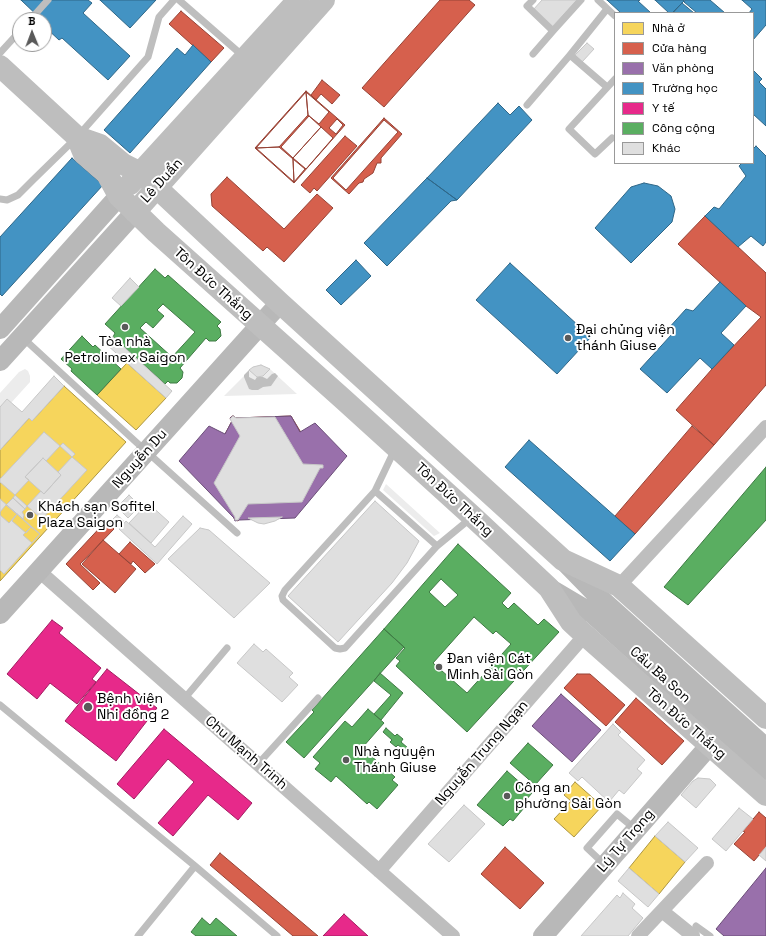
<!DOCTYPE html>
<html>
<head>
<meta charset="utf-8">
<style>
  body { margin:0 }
  #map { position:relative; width:766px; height:936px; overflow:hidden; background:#fff; font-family:"Space Grotesk",sans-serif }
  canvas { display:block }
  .legend { position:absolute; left:614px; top:12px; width:140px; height:152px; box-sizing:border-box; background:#fff; border:1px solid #999; margin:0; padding:5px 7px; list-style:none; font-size:12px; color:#000 }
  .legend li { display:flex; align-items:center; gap:8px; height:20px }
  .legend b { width:20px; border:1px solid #999 }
  .north { position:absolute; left:12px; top:12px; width:40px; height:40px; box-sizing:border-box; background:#fff; border:1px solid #999; border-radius:50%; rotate:359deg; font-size:11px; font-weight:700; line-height:16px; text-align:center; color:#000 }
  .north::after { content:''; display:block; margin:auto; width:14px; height:18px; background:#595959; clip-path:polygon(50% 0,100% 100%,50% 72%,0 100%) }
</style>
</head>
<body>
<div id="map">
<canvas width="766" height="936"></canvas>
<ul class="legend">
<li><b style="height:11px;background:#f6d55c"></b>Nhà ở</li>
<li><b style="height:11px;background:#d6604d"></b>Cửa hàng</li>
<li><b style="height:11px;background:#9970ab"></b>Văn phòng</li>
<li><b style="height:11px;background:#4393c3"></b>Trường học</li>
<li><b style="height:11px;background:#e7298a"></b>Y tế</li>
<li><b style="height:11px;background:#5aae61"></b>Công cộng</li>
<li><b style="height:11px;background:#dfdfdf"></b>Khác</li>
</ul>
<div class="north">B</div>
</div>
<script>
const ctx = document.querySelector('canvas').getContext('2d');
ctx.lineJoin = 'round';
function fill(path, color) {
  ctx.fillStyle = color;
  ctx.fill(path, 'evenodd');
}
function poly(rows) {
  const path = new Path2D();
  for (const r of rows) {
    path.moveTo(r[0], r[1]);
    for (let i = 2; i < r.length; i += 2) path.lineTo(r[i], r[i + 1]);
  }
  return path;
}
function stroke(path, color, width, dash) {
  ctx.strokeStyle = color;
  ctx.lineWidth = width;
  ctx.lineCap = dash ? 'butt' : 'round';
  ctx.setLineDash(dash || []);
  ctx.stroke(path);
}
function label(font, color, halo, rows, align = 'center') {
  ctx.font = font + ' "Space Grotesk",sans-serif';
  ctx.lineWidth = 4;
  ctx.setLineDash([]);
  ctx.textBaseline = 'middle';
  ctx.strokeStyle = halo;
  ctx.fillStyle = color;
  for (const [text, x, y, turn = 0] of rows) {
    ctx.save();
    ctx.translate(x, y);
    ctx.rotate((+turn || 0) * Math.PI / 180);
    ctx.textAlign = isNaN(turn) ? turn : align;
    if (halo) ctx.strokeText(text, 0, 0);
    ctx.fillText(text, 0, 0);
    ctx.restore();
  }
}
fill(poly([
  [261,365,270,369,297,394,224,396,253,367],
  [25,369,28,371,30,376,30,382,11,403,7,399,0,407,0,393,19,372],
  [386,484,440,533,434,536,383,490]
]), '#ececec');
fill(poly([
  [249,370,249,377,255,380,257,377,263,377,267,379,272,374,275,373,278,376,271,386,263,387,258,390,252,390,249,389,244,377,244,375]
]), '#bfbfbf');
const homes = poly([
  [127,363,166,398,136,430,97,395,127,363],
  [64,386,126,442,0,581,0,450,29,418,32,421,64,386],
  [575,782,602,806,574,837,554,819,571,801,564,795,575,782],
  [655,836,685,862,659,894,629,868,655,836]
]);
fill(homes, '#f6d55c');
stroke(homes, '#ac9540', 1);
const shops = poly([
  [440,0,469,0,475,5,384,107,362,88,440,0],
  [181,11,224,48,211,62,169,24,181,11],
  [322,80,340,95,332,104,321,94,316,100,311,95,322,80],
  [306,91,345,125,294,183,255,148,306,91],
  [306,92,308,115,279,147,256,148,306,92],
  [306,92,329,112,319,124,308,115,306,92],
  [309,116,321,127,293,158,281,147,309,116],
  [384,118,402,134,381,158,381,163,377,163,373,173,364,179,363,182,359,183,349,194,331,178,384,118],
  [337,119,343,125,336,134,329,128,337,119],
  [384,120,398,132,346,190,333,178,384,120],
  [321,127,333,138,306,169,293,158,321,127],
  [345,136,357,146,317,191,314,188,310,193,301,185,345,136],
  [279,147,293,159,294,182,256,148,279,147],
  [293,159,305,169,294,182,293,159],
  [227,177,284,229,317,194,333,208,284,262,267,247,263,251,212,206,211,194,227,177],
  [705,216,766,273,766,385,714,445,676,410,712,369,761,317,746,306,678,244,705,216],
  [233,416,236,418,291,416,320,464,323,465,323,468,320,468,294,517,239,518,238,521,234,519,235,517,206,470,232,421,230,418,233,416],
  [692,426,714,445,635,534,615,516,692,426],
  [106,521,114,529,80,564,100,583,93,590,66,564,106,521],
  [103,540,136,569,115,593,82,564,103,540],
  [130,542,155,564,145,573,133,561,131,564,119,554,130,542],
  [577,674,590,674,625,705,606,726,564,688,577,674],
  [636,698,684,741,662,765,615,722,636,698],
  [759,812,766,818,766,847,754,861,734,844,745,832,743,831,759,812],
  [505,847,544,883,520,909,481,874,505,847],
  [220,853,318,936,293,936,210,865,220,853]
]);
fill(shops, '#d6604d');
stroke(shops, '#964336', 1);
const offices = poly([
  [233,416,236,418,291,416,300,432,315,423,347,456,295,518,239,520,235,521,234,518,179,461,209,426,225,434,232,421,230,418,233,416],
  [561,694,601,730,572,762,532,726,561,694],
  [766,868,766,936,724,936,716,929,766,868]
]);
fill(offices, '#9970ab');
stroke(offices, '#6b4e78', 1);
const schools = poly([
  [21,0,88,0,92,3,83,13,130,56,108,80,62,38,59,40,44,26,44,20,42,20,21,0],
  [100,0,156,0,130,28,100,0],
  [607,0,640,0,638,1,651,13,621,13,607,0],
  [655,0,683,0,684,1,672,13,669,13,655,0],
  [685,0,710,0,725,13,697,13,684,2,685,0],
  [742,0,766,0,766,25,753,40,753,13,749,13,752,9,742,0],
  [682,3,694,13,673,13,682,3],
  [193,45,211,62,130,153,104,130,177,48,185,55,193,45],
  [753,70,762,79,759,82,766,89,766,126,753,114,753,70],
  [498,103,510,115,519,106,532,120,457,200,427,178,498,103],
  [756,146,766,156,766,242,763,246,751,236,738,247,705,216,714,207,719,209,746,176,739,166,742,163,753,163,753,149,756,146],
  [72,158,103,185,2,296,0,294,0,237,72,158],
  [427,178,457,200,451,201,387,266,364,243,427,178],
  [644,183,658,186,671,196,675,209,672,222,631,263,595,228,631,187,644,183],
  [356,260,371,276,341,305,326,290,356,260],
  [510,263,591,337,557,374,476,300,510,263],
  [720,282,746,306,721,333,734,345,712,369,700,358,667,393,640,369,672,334,667,330,686,309,693,311,720,282],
  [529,440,635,534,610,561,505,467,529,440]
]);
fill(schools, '#4393c3');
stroke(schools, '#2f6788', 1);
const health = poly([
  [52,620,63,628,59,633,101,668,92,679,96,682,77,704,50,683,37,699,7,674,52,620],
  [107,669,157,708,116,761,65,721,107,669],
  [164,729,252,803,238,820,208,795,173,836,158,823,194,782,168,759,134,799,117,784,164,729],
  [344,914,368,936,323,936,344,914]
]);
fill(health, '#e7298a');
stroke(health, '#a21d61', 1);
const public = poly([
  [155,269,165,278,168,275,221,322,217,326,220,329,221,336,216,341,209,341,206,338,180,368,183,372,182,378,177,383,170,383,168,381,165,384,113,337,115,333,105,324,155,269],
  [163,304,195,332,172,357,140,328,146,322,153,328,164,316,157,310,163,304],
  [82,336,93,347,95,345,121,369,97,395,71,371,72,369,61,359,82,336],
  [766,467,766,520,688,605,664,587,766,467],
  [458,544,511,593,502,603,508,609,514,603,538,625,544,619,559,632,467,732,396,666,400,661,396,658,405,648,384,629,458,544],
  [441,579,458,595,445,607,429,592,441,579],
  [474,617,493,634,496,631,511,644,467,693,433,663,474,617],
  [384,629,404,647,304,758,286,742,314,712,312,710,384,629],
  [380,673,403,693,381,720,374,714,391,695,374,681,380,673],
  [368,709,384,723,362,748,395,777,392,780,398,785,377,809,369,802,367,804,336,776,331,782,315,769,320,763,313,757,345,721,352,727,368,709],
  [386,728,395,736,397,734,403,739,401,742,408,748,406,751,398,745,396,747,390,742,392,740,383,732,386,728],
  [528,743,553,765,535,785,510,763,528,743],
  [507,771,532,793,526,800,529,802,513,821,510,819,503,826,477,805,507,771],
  [202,918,210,925,216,918,237,936,196,936,191,932,202,918]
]);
fill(public, '#5aae61');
stroke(public, '#3f7a44', 1);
const building = poly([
  [542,0,577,0,552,27,533,10,542,0],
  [587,43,594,49,582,62,575,55,587,43],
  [130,278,139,287,121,306,112,298,130,278],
  [113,337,172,391,166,398,106,344,113,337],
  [261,365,270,369,263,376,257,377,249,370,253,367,261,365],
  [54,376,64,386,32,421,29,418,0,450,0,407,7,399,22,412,54,376],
  [233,416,236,418,275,417,303,464,323,465,323,468,320,468,302,502,248,504,238,520,235,520,235,517,214,483,240,436,230,419,233,416],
  [44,432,60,446,63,443,75,454,72,457,87,470,42,519,27,506,25,509,13,498,15,495,0,482,0,479,44,432],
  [60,446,72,457,58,472,61,475,44,494,41,491,27,506,15,495,29,480,25,477,43,458,46,461,60,446],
  [43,458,61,475,44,494,25,477,43,458],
  [129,495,140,506,128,518,117,507,129,495],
  [13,498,25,509,22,512,24,515,23,519,6,505,13,498],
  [0,499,40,534,4,574,0,570,0,499],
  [375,501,419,541,407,563,392,583,338,642,288,596,375,501],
  [148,503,169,522,151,543,129,523,148,503],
  [6,505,17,514,9,523,0,515,0,512,6,505],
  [17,514,31,527,26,533,12,521,17,514],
  [117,515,124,521,116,529,109,523,117,515],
  [183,516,192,524,157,564,119,529,126,521,155,547,183,516],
  [282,517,275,521,264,524,258,523,248,518,282,517],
  [31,527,40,534,32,543,23,535,31,527],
  [200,528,209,530,270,583,234,618,168,559,200,528],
  [254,644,263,652,266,649,293,673,289,677,298,685,282,702,237,663,254,644],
  [613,724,621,732,618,735,645,760,637,769,642,773,624,794,619,790,609,802,582,777,578,781,569,773,613,724],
  [698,778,710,779,716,785,696,808,681,795,693,781,698,778],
  [464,805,485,824,449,862,428,844,464,805],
  [739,808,753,819,726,851,712,839,739,808],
  [668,822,698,848,685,862,655,836,668,822],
  [766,847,766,861,759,855,766,847],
  [629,868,659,894,648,907,618,881,629,868],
  [623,893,635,904,632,908,643,918,628,936,581,936,617,895,620,898,623,893]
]);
fill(building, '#dfdfdf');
stroke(building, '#c7c7c7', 1);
stroke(poly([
  [179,0,243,56],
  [598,0,615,16],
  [30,20,48,0],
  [553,31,581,0],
  [0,53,20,31],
  [533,54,553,31,527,6,533,0],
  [607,87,570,55,607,9],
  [527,105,570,55],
  [612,138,595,154,569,129,615,79],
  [0,199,7,200,18,195,33,180,77,137,148,57,159,17,174,0],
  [22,337,136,442,237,533],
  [395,449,375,491,437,546,471,518],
  [375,491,285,590,282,596,283,600,335,648,340,649,345,648,437,546],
  [184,699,227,648],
  [0,705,195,866],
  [258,764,318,698],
  [604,864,587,848,617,814,634,828],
  [696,926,710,936],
  [138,936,195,866,277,936]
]), '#bebebe', 7);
stroke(poly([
  [39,571,453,936],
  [619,586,766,427],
  [379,871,585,635],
  [662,911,693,936],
  [638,936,707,863]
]), '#bebebe', 14);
stroke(poly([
  [0,329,119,196],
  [0,361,135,212],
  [565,562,604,602,766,748],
  [549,588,593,614,766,770],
  [0,614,280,303],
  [543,936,710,745]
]), '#b8b8b8', 20);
stroke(poly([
  [0,66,77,137,84,154,107,174,119,196,156,232,343,399,472,516,549,588,571,622,585,635,766,795],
  [77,137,100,145,123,164,141,173,280,303,563,560,619,586,766,718],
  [130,184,298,0],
  [135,212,324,0]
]), '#bebebe', 22);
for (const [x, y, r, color] of [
  [125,327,4,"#595959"],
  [568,338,4,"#595959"],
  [30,515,4,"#595959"],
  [439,667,4,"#595959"],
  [88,707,5,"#595959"],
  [346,760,4,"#595959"],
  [507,796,4,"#595959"]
]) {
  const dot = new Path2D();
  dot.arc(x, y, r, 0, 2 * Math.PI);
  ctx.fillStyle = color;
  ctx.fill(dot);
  stroke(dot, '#fff', 1.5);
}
label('14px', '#000', '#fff', [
  ["Lê Duẩn",162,181,-48],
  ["Tôn Đức Thắng",213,284,42],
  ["Nguyễn Du",140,459,-48],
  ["Tôn Đức Thắng",454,500,43],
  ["Cầu Ba Son",660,675,42],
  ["Tôn Đức Thắng",686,724,41],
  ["Chu Mạnh Trinh",246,753,41],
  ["Nguyễn Trung Ngạn",482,753,-49],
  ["Lý Tự Trọng",626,841,-49]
]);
label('14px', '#000', '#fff', [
  ["Đại chủng viện",576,330],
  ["thánh Giuse",576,346],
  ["Tòa nhà",125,342,"center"],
  ["Petrolimex Saigon",125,358,"center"],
  ["Khách sạn Sofitel",38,507],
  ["Plaza Saigon",38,523],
  ["Đan viện Cát",447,659],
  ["Minh Sài Gòn",447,675],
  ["Bệnh viện",97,699],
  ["Nhi đồng 2",97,715],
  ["Nhà nguyện",354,752],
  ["Thánh Giuse",354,768],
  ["Công an",515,788],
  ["phường Sài Gòn",515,804]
], 'left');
</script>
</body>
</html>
